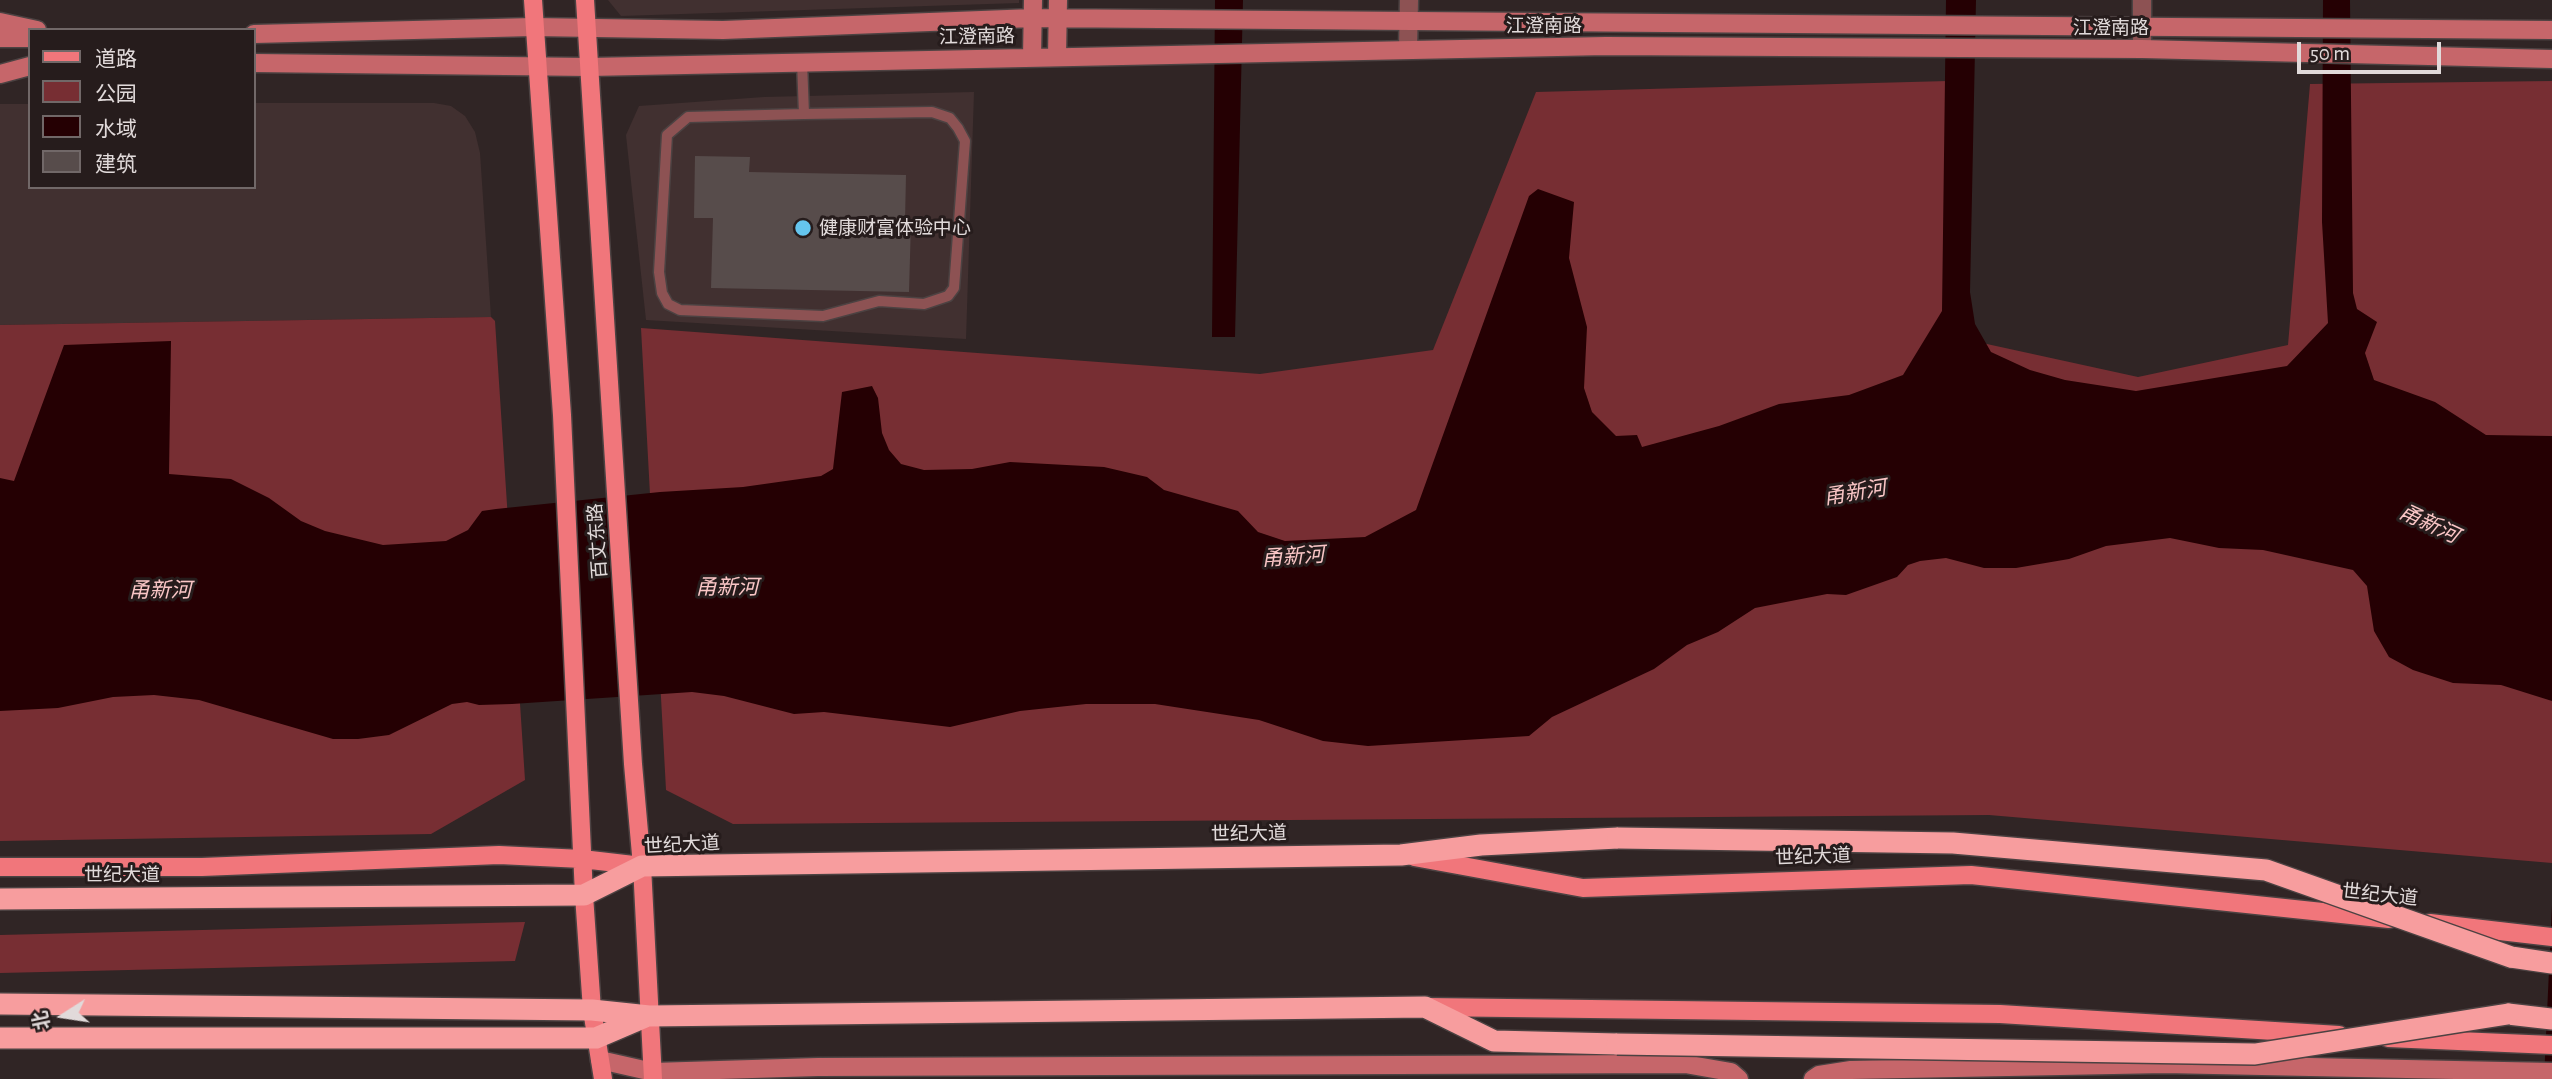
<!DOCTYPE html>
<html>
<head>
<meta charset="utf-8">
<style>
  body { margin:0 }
  #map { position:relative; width:2552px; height:1079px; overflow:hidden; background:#302525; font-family:"Alegreya Sans","Noto Sans SC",sans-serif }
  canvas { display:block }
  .legend { position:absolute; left:28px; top:28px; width:228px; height:161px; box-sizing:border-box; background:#261c1c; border:2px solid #716868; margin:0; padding:9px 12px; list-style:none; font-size:21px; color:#e1dada }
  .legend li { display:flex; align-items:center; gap:14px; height:35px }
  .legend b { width:35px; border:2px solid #716868 }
  .north { position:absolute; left:28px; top:981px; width:70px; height:70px; -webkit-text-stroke:5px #261c1c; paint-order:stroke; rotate:258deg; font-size:19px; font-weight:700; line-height:28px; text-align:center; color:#e1dada }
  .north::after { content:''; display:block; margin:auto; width:24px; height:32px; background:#e1dada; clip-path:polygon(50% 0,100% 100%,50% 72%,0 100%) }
  .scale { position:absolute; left:2297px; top:42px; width:144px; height:32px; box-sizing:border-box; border:4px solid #e1dada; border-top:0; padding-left:9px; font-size:21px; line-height:24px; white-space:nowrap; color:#e1dada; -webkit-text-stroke:5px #261c1c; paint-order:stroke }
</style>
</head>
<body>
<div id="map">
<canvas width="2552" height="1079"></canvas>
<ul class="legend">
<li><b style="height:9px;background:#f1767b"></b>道路</li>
<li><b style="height:19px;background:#772e33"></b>公园</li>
<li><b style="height:19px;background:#250003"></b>水域</li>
<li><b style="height:19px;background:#574c4b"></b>建筑</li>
</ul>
<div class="north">北</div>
<div class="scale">50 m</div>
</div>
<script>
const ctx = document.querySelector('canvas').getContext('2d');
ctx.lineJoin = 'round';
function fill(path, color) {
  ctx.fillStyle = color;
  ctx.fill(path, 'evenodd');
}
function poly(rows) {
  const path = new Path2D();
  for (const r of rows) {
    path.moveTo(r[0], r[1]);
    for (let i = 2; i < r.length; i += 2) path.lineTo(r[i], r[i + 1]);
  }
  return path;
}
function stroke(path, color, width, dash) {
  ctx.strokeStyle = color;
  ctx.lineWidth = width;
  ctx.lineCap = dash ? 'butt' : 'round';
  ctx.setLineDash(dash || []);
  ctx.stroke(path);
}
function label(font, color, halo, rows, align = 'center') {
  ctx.font = font + ' "Alegreya Sans","Noto Sans SC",sans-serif';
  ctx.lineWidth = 6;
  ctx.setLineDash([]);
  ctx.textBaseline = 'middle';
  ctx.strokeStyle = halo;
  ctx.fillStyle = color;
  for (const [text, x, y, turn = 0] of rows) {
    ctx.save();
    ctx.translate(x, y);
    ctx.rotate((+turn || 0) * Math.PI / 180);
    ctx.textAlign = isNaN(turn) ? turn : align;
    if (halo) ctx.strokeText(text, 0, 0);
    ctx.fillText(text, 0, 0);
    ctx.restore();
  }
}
fill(poly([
  [608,0,1019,0,1019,3,621,16],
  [974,92,966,339,646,320,626,135,639,106,764,97],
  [254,103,434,103,451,106,465,116,475,132,480,153,491,317,0,325,0,104,30,104,30,187,254,187]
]), '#413030');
fill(poly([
  [1948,81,1964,339,2138,377,2288,345,2310,84,2552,81,2552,863,1989,815,733,824,666,790,641,328,1260,374,1433,350,1536,92],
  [491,317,495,321,525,780,431,834,0,841,0,325],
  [525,922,515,961,0,973,0,935]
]), '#772e33');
fill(poly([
  [1215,0,1243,0,1235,337,1212,337],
  [1946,0,1976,0,1970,292,1975,324,1991,352,2030,370,2065,380,2136,391,2287,366,2328,323,2322,222,2323,0,2350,0,2353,293,2357,309,2377,322,2365,353,2374,380,2435,402,2486,435,2552,436,2552,701,2501,685,2453,683,2413,670,2389,657,2374,631,2367,586,2353,570,2263,550,2219,548,2170,538,2106,546,2069,559,2016,568,1984,568,1946,558,1920,561,1908,565,1897,577,1846,595,1827,594,1755,608,1718,632,1687,645,1654,669,1552,717,1529,736,1368,746,1323,741,1259,720,1155,704,1086,704,1020,711,950,727,824,712,794,714,724,696,692,692,512,704,479,705,467,702,452,704,389,735,358,739,333,739,199,700,154,695,113,697,58,708,0,711,0,478,14,481,64,345,171,341,169,474,231,479,269,498,301,521,325,531,383,545,446,541,468,530,482,511,496,509,660,492,743,487,821,476,833,469,842,392,872,386,878,398,882,433,889,450,901,464,924,470,972,469,1010,462,1104,467,1147,477,1164,490,1238,511,1258,532,1285,541,1365,537,1416,510,1529,196,1538,189,1574,202,1569,258,1587,327,1584,388,1592,412,1616,436,1637,435,1642,447,1719,426,1779,404,1849,395,1903,375,1942,311],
  [2552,905,2552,1079,2544,1079]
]), '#250003');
fill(poly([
  [695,156,750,157,749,172,906,175,905,221,911,222,909,292,711,288,713,218,694,218]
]), '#574c4b');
const lane = poly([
  [802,62,804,114,932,112,950,118,958,128,965,141,954,288,948,296,924,304,879,301,823,316,680,310,668,304,662,293,659,272,667,135,688,117,804,114]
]);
const street = poly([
  [2142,0,2142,49],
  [1408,48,1409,0]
]);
const secondary = poly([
  [0,22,37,30],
  [254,34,533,27,723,30,1033,18,2552,30],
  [0,38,30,38],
  [1057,56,1058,0],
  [1032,57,1033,0],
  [254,63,589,67,1606,46,2142,49,2552,59],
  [0,74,30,66],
  [600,1060,653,1072,818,1067,1685,1064,1731,1072,1739,1079],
  [1813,1079,1819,1075,1851,1070,2165,1064,2552,1072]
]);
const primary = poly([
  [533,0,562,415,584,895,592,1010,603,1079],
  [585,0,633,764,642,866,653,1079],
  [1414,857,1583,888,1971,875,2389,919],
  [0,867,202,867,499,855,582,859,642,866],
  [2430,923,2552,937],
  [1426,1007,2000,1014,2339,1035],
  [2388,1038,2552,1045]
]);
const highway = poly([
  [0,899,584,895,642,866,1401,855,1481,845,1618,838],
  [2511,957,2552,963],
  [0,1004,592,1010,649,1016,1425,1007,1494,1041,1617,1044],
  [2508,1014,2552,1019],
  [0,1038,596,1038,645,1017]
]);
stroke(lane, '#4c4242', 13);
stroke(street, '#4c4242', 21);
stroke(secondary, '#4c4242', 21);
stroke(primary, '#4c4242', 21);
stroke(highway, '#4c4242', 24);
stroke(lane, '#8d5253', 10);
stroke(street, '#8d5253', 18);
stroke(secondary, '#c6666a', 18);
stroke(primary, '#f1767b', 18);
stroke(highway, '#f79d9e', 21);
const highwayBridge = poly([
  [1618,838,1953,843,2266,870,2511,957],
  [1617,1044,2255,1054,2508,1014]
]);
stroke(highwayBridge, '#4c4242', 24, []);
stroke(highwayBridge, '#f79d9e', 21);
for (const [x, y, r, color] of [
  [803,228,9,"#65c5ee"]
]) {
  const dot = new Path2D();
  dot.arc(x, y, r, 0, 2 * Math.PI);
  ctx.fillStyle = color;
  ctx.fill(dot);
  stroke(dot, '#261c1c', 2.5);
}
label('19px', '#e1dada', '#261c1c', [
  ["江澄南路",1544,26],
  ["江澄南路",2111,28],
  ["江澄南路",977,37,-1],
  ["百丈东路",598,541,-94],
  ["世纪大道",1249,834,-1],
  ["世纪大道",682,845,-3],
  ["世纪大道",1813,857,-2],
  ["世纪大道",122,875],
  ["世纪大道",2380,895,6]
]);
label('19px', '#e1dada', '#261c1c', [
  ["健康财富体验中心",819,228]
], 'left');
label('italic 21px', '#fac6c6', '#261c1c', [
  ["甬新河",1855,493,-9],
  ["甬新河",2429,524,25],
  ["甬新河",1293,557,-4],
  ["甬新河",727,588],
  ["甬新河",160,591]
]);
</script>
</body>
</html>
